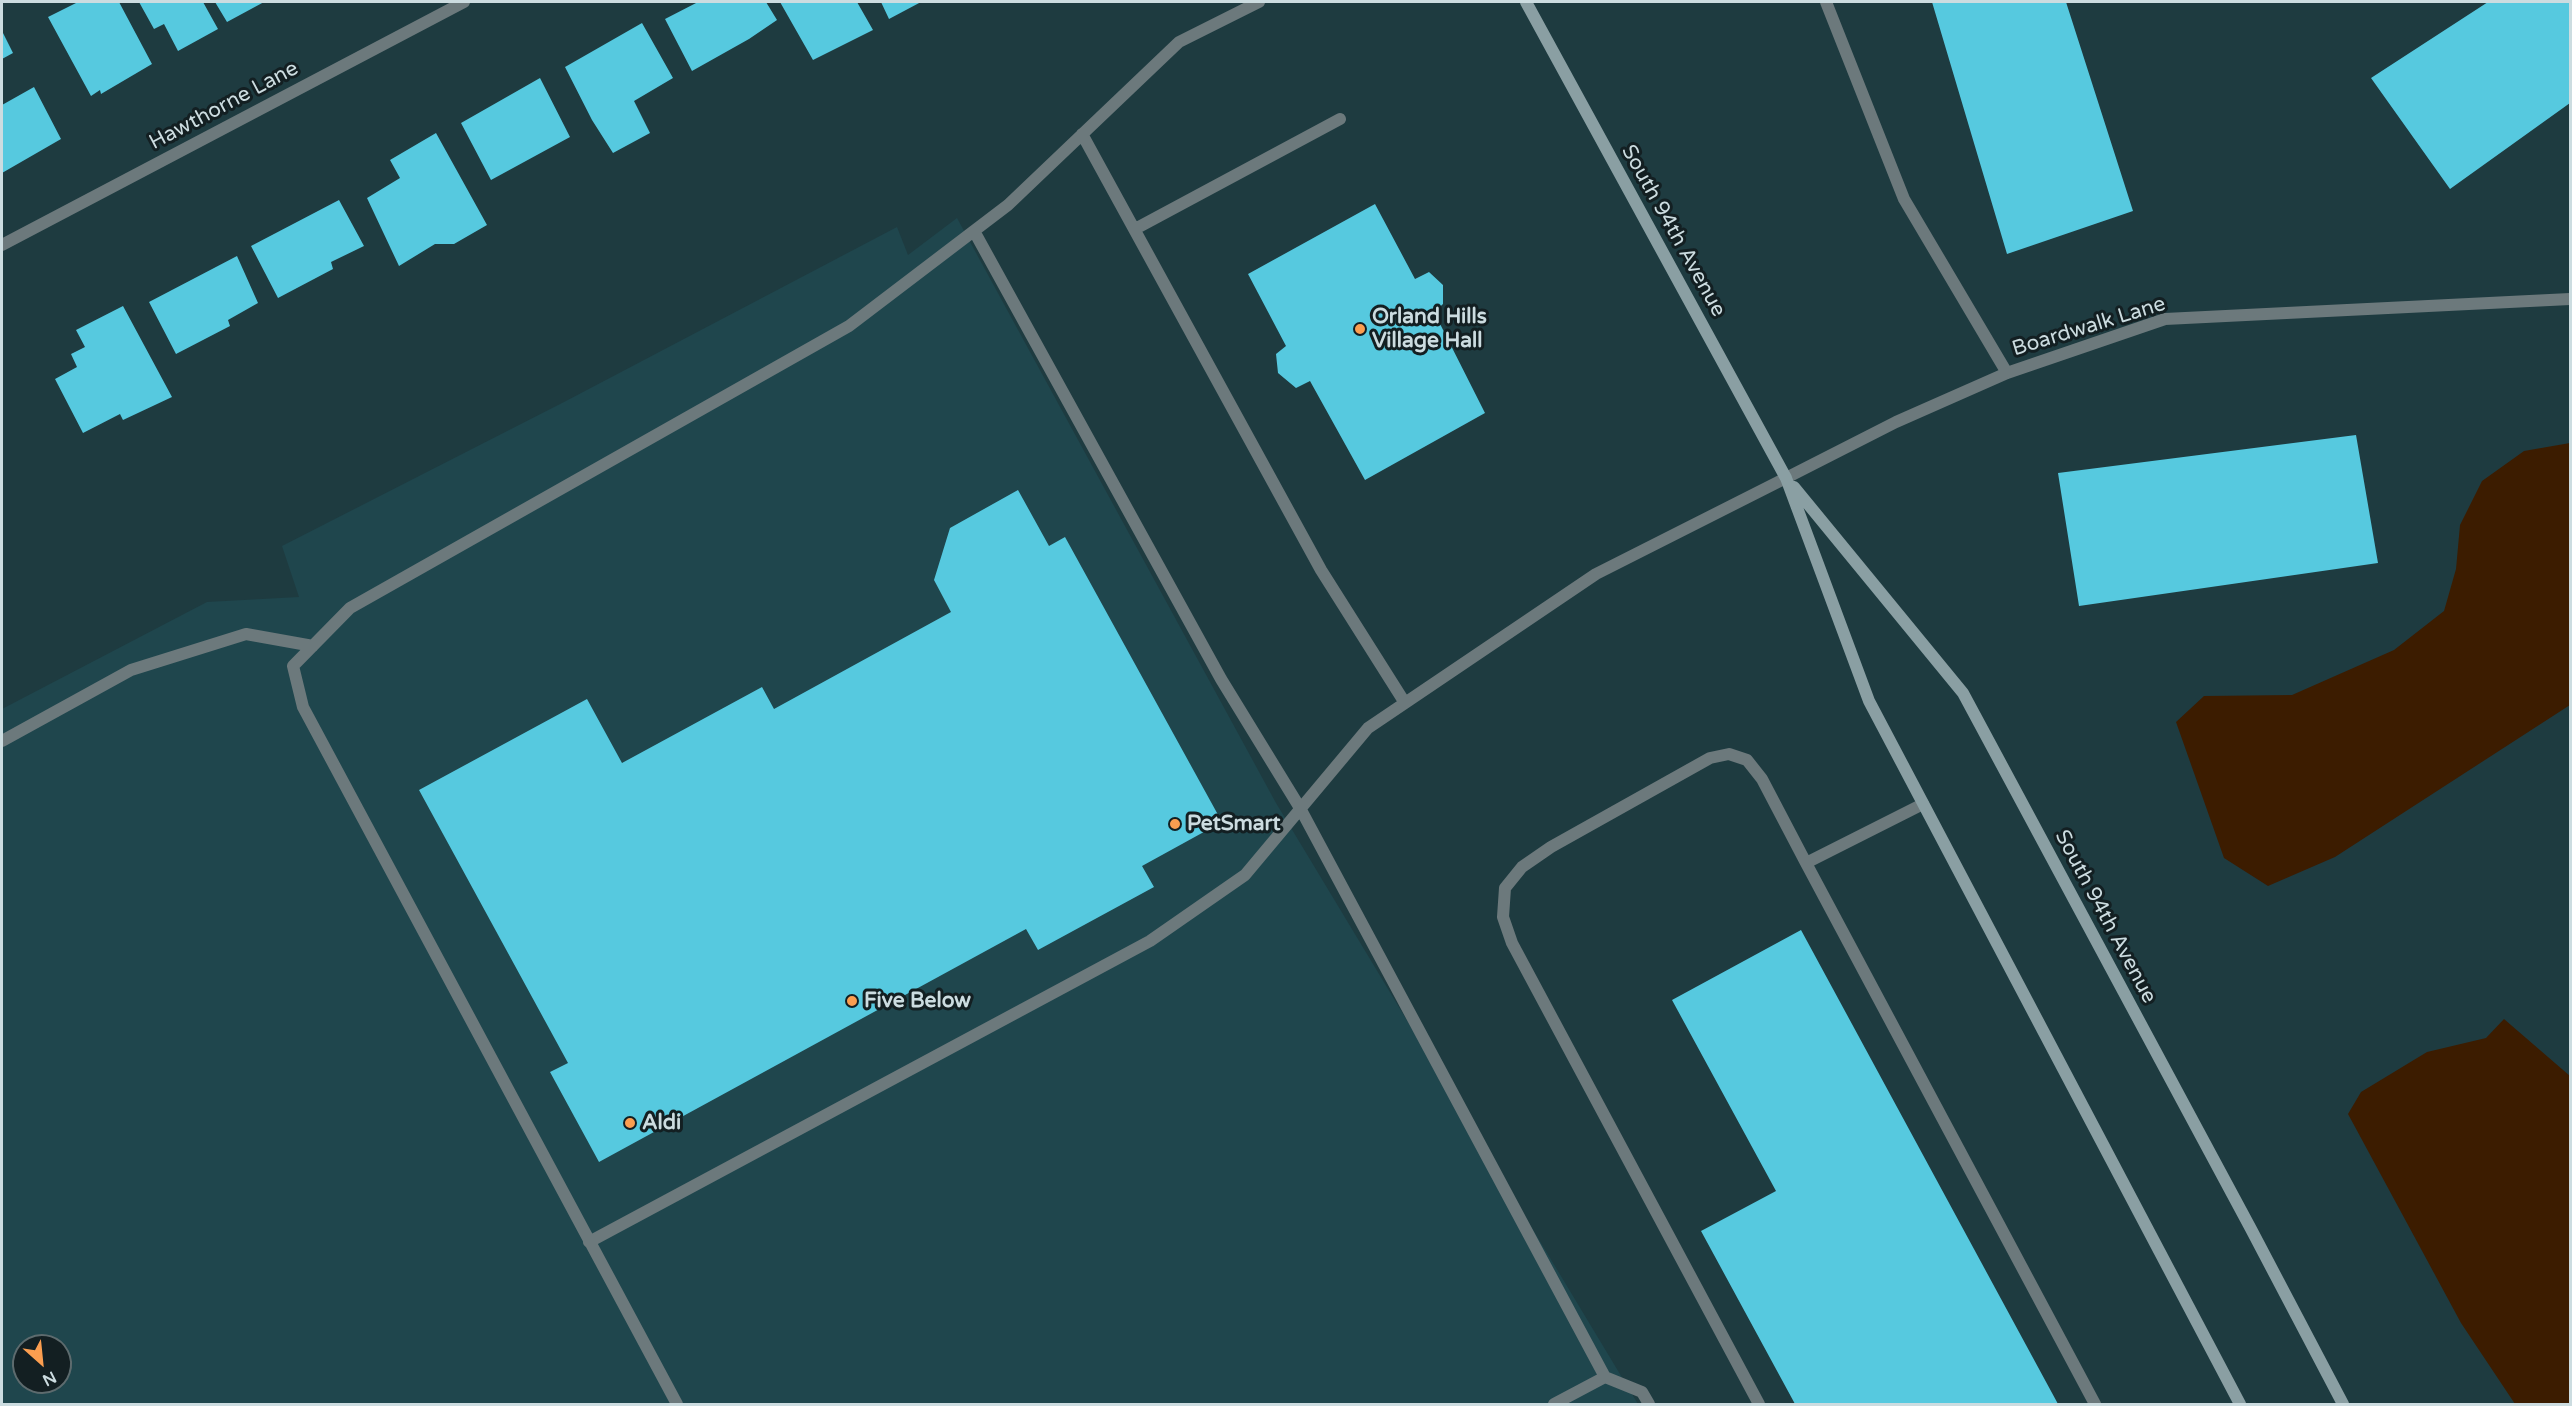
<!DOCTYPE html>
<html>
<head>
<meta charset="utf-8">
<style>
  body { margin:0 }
  #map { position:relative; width:2572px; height:1406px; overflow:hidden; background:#1e3b40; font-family:"Varela Round",sans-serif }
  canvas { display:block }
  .frame { position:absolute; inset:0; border:3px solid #ccdce0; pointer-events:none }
  .north { position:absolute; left:12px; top:1334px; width:60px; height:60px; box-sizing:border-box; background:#131f22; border:2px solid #5d6b6e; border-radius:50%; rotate:153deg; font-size:16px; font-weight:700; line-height:24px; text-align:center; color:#ccdce0 }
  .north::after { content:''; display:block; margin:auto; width:21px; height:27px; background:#fb9e50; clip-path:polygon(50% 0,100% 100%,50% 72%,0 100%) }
</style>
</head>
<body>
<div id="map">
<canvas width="2572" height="1406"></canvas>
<div class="frame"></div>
<div class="north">N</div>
</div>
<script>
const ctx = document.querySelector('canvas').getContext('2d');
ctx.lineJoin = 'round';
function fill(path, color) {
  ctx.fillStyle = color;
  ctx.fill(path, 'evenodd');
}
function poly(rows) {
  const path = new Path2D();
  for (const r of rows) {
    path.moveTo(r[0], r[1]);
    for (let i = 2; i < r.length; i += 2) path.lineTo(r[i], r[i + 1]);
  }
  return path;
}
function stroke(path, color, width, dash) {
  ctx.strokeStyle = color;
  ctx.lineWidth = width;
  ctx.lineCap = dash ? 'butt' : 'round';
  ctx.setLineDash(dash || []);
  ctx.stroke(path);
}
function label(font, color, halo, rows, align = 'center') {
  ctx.font = font + ' "Varela Round",sans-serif';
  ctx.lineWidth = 6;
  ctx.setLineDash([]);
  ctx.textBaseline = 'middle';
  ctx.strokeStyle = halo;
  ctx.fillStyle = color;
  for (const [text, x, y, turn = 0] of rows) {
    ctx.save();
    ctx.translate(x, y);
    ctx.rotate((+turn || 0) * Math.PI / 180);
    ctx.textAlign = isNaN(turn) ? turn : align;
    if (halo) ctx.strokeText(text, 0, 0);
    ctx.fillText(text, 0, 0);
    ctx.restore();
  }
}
fill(poly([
  [957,218,1276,803,1638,1404,2,1404,2,709,207,602,299,597,282,546,566,401,897,227,908,255],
  [24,1346,60,1346,60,1382,24,1382]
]), '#1f464d');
fill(poly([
  [2570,443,2570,705,2335,857,2268,886,2224,858,2176,722,2204,696,2292,695,2394,650,2444,611,2456,569,2460,525,2482,481,2524,451],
  [2504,1019,2570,1076,2570,1404,2515,1404,2461,1323,2348,1114,2361,1092,2427,1052,2486,1038]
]), '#3c1c00');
fill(poly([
  [78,2,119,2,152,64,101,94,100,90,91,96,48,17],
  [139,2,203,2,218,29,178,51,164,24,154,29],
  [215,2,264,2,227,22],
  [698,2,766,2,777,20,749,39,692,71,665,19],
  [780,2,857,2,873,30,813,60],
  [881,2,921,2,889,19],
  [1932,2,2066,2,2133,211,2007,254],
  [2488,2,2570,2,2570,103,2450,189,2371,78],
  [642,23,673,78,634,101,650,133,613,153,592,120,565,67],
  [2,31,13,53,2,59],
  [540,78,570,137,491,180,461,123],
  [34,87,61,139,2,173,2,105],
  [436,133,487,225,454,244,435,244,399,266,367,198,400,178,390,160],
  [339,200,364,246,331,262,333,269,278,298,251,246],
  [1375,204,1415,279,1429,272,1443,285,1443,304,1434,312,1485,413,1365,480,1310,381,1296,388,1278,373,1276,354,1286,346,1248,274],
  [237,256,258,303,228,320,230,326,176,354,149,302],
  [123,306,172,397,123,420,120,414,83,433,55,379,77,367,71,354,85,347,76,330],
  [2356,435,2378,563,2079,606,2058,473],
  [1018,490,1049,546,1065,537,1222,822,1142,866,1154,887,1038,950,1026,929,599,1162,550,1072,568,1063,419,790,587,699,622,763,762,687,774,709,951,612,934,580,950,528],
  [1801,930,2058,1404,1795,1404,1701,1231,1776,1191,1672,1000]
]), '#56c9df');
stroke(poly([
  [1082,134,1321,570,1405,703],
  [1135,229,1340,119],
  [974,231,1221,679,1300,808,1605,1377,1554,1404],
  [2,741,131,670,246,634,313,646],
  [1923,804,1806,863,2095,1404],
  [589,1242,1150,941,1245,875,1368,728,1596,574,1786,478],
  [1605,1377,1642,1392,1649,1404],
  [677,1404,303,707,293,666,350,608,849,326,1008,205,1179,42,1259,2],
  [1759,1404,1512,943,1503,917,1505,888,1522,867,1551,847,1710,758,1729,754,1747,760,1762,779,1806,863]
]), '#6c797c', 12);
stroke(poly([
  [1826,2,1904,199,2007,373],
  [2,245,464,2],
  [1786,478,1896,422,2007,373,2165,319,2570,299]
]), '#6c797c', 12);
stroke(poly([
  [1526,2,1786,478,1869,701,2240,1404],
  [1794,487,1963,693,2251,1229,2343,1404]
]), '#8a9fa3', 12);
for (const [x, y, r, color] of [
  [1360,329,6,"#fb9e50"],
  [1175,824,6,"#fb9e50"],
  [852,1001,6,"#fb9e50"],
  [630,1123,6,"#fb9e50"]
]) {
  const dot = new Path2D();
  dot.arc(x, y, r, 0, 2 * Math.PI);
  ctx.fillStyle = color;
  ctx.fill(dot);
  stroke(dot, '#131f22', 2);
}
label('21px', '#ccdce0', '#131f22', [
  ["Hawthorne Lane",224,106,-28],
  ["South 94th Avenue",1673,231,61],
  ["Boardwalk Lane",2089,327,-17],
  ["South 94th Avenue",2105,917,62]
]);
label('bold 21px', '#ccdce0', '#131f22', [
  ["Orland Hills",1372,317],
  ["Village Hall",1372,341],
  ["PetSmart",1187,824],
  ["Five Below",864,1001],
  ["Aldi",642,1123]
], 'left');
</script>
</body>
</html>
